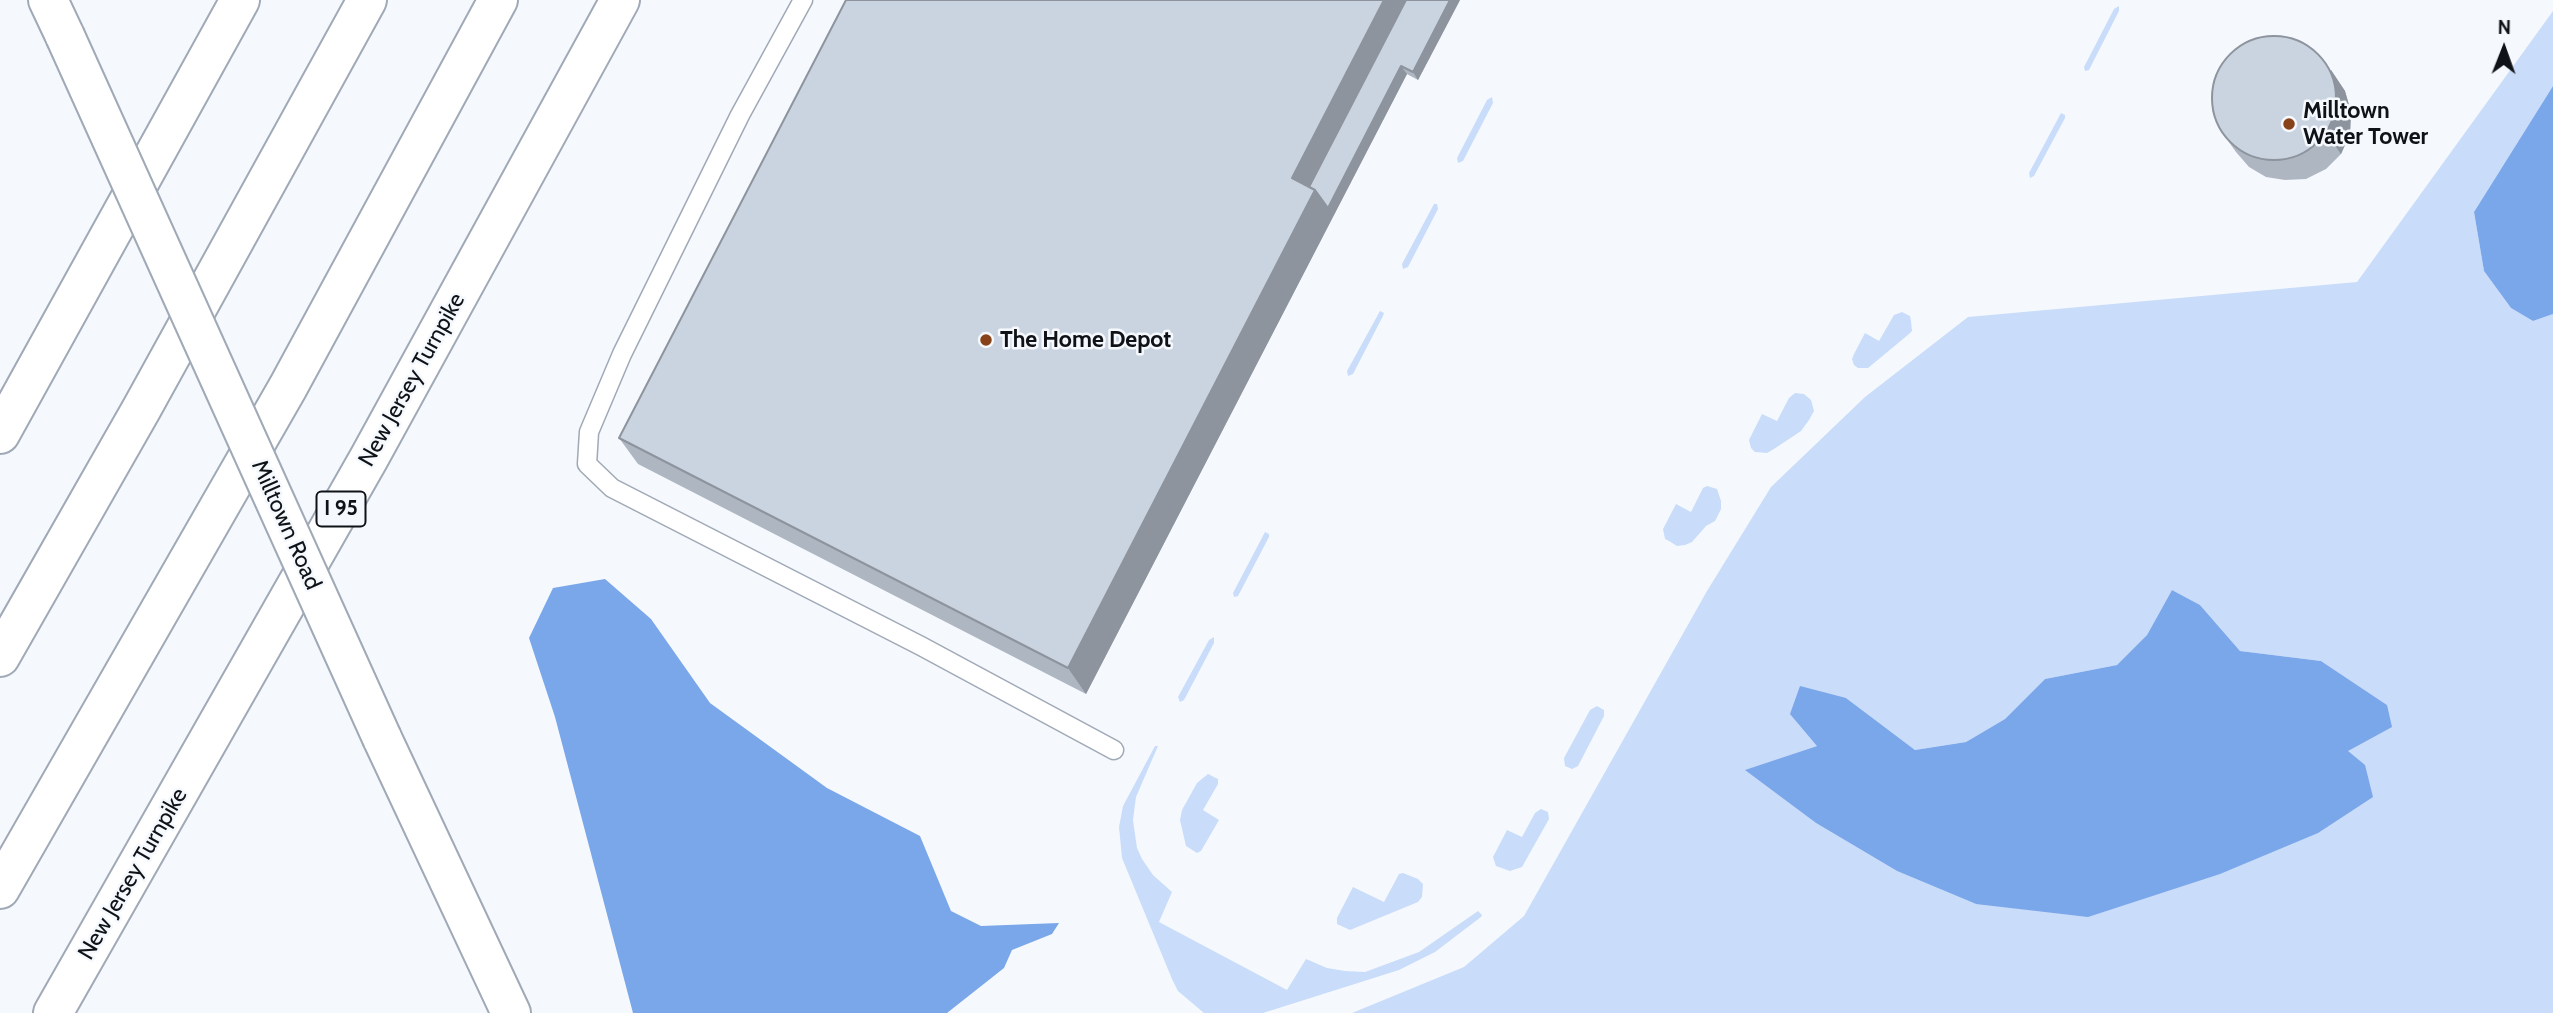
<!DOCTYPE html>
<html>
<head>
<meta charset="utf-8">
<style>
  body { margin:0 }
  #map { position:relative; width:2553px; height:1013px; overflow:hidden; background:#f5f9fe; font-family:Cabin,sans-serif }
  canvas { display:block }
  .north { position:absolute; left:2469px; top:14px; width:70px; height:70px; -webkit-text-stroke:5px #f5f9fe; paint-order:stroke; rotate:1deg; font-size:19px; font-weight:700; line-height:28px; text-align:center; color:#0f1216 }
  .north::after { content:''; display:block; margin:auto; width:24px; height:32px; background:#0f1216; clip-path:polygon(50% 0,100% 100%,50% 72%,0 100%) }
</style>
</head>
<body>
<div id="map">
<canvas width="2553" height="1013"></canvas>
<div class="north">N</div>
</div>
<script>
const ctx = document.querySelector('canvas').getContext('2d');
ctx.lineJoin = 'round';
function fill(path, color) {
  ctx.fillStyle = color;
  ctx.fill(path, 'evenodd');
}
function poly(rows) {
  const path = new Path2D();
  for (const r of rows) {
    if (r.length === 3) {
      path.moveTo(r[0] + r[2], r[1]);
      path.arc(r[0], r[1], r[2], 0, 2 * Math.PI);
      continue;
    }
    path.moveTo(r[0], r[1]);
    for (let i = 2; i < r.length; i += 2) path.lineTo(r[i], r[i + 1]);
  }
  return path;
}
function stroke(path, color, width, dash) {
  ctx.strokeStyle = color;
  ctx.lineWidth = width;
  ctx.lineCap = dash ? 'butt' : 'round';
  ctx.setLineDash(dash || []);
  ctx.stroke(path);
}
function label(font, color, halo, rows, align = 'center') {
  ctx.font = font + ' Cabin,sans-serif';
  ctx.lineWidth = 5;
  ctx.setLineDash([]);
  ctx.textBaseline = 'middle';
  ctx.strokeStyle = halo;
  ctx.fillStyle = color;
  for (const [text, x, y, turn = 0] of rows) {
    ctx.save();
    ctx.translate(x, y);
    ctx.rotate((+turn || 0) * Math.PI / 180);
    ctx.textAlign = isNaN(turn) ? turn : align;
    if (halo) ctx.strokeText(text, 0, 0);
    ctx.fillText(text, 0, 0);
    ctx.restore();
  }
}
fill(poly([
  [2119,6,2119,11,2089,70,2085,71,2084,67,2114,9],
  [2553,11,2553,86,2474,212,2484,271,2511,308,2533,321,2553,314,2553,1013,1352,1013,1464,967,1524,916,1707,591,1771,487,1865,397,1968,317,2357,282],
  [2172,590,2200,605,2240,651,2321,661,2387,705,2348,751,1976,904,1897,871,1816,823,1746,770,1817,746,1846,698,1915,750,1966,742,2005,719,2045,679,2117,665,2147,635],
  [1492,97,1493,103,1463,161,1458,163,1457,158,1487,100],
  [2061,113,2065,115,2065,118,2034,176,2030,178,2029,173],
  [1434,204,1437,204,1438,209,1408,267,1403,269,1402,264],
  [1380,311,1384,313,1383,316,1353,374,1348,376,1347,371],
  [1902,312,1910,316,1911,321,1912,331,1909,334,1868,368,1858,368,1854,365,1852,359,1854,354,1865,333,1879,341,1894,315],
  [1795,393,1804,394,1811,400,1814,411,1809,420,1801,431,1774,449,1767,453,1755,452,1751,448,1749,440,1762,414,1777,421,1789,398],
  [1707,486,1717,489,1721,501,1721,509,1715,521,1706,526,1692,542,1685,545,1677,546,1669,541,1665,539,1663,529,1676,504,1691,512,1703,488],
  [1265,532,1269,534,1269,537,1238,596,1234,597,1233,593],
  [1214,637,1214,643,1184,700,1180,702,1178,697,1209,640],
  [1597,706,1604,710,1604,716,1578,766,1572,769,1565,766,1564,758,1590,710],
  [1155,746,1158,746,1136,797,1133,820,1137,848,1142,859,1153,875,1172,892,1159,922,1287,990,1306,959,1327,968,1345,971,1365,972,1419,952,1478,911,1482,915,1481,917,1435,952,1399,970,1263,1013,1204,1013,1178,991,1172,979,1122,858,1119,827,1123,806],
  [1208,774,1218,779,1218,784,1203,810,1219,820,1201,851,1197,853,1186,846,1180,820,1182,810,1197,783],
  [1541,809,1548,812,1549,819,1522,867,1510,871,1496,866,1493,857,1507,830,1522,837,1535,813],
  [1403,873,1418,879,1423,884,1422,897,1418,902,1350,930,1337,924,1337,918,1353,887,1384,902,1399,874]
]), '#c9dcf9');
fill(poly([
  [2553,86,2553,314,2533,321,2511,308,2484,271,2474,212],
  [605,579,651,619,710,703,827,788,920,836,951,911,981,926,1059,923,1052,934,1012,950,1004,968,947,1013,633,1013,555,717,529,638,553,588],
  [2172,590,2200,605,2240,651,2321,661,2387,705,2392,727,2348,751,2365,765,2373,797,2318,833,2220,874,2088,917,1976,904,1897,871,1816,823,1745,770,1817,746,1790,714,1800,686,1846,698,1915,750,1966,742,2005,719,2045,679,2117,665,2147,635]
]), '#7aa6ea');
const service = poly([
  [803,0,740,115,622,354,589,432,587,464,612,488,921,646,1114,750]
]);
const tertiary = poly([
  [48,0,65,36],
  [382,738,511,1013]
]);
const motorway = poly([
  [0,434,240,0],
  [0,657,142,408,367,0],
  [0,889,288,387,498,0],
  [53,1013,369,458,620,0]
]);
stroke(service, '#a0a9b6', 21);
stroke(tertiary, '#a0a9b6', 42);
stroke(motorway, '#a0a9b6', 42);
stroke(service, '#fff', 18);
stroke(tertiary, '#fff', 38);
stroke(motorway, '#fff', 38);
const tertiaryBridge = poly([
  [65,36,382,738]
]);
stroke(tertiaryBridge, '#a0a9b6', 42, []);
stroke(tertiaryBridge, '#fff', 38);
fill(poly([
  [846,0,1460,0,1418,80,1407,74,1086,694,638,464,619,438],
  [2331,70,2345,91,2351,112,2350,134,2341,154,2326,169,2306,179,2285,180,2266,177,2249,167,2236,152,2221,131]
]), '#aeb6c2');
fill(poly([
  [1384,0,1416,0,1401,66,1407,74,1086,694,1068,668,1292,178],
  [1450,0,1460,0,1418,80,1413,72],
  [2331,70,2345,91,2351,112,2350,134,2341,154,2326,133]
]), '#8d949e');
const building = poly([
  [846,0,1384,0,1292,178,1315,190,1068,668,619,438,846,0],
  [1406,0,1450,0,1413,72,1401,66,1328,208,1315,190,1309,187,1406,0],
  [2274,98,62]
]);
fill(building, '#cad4e1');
stroke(building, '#8d949e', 2);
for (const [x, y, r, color] of [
  [2289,124,7,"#874219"],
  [986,340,7,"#874219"]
]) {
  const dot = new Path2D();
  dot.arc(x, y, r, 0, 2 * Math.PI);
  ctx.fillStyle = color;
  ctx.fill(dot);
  stroke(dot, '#f5f9fe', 2.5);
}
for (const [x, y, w] of [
  [341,509,49]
]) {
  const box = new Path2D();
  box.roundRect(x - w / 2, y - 17.5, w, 35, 5);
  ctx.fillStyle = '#f5f9fe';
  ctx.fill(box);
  stroke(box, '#0f1216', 2);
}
label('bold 21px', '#0f1216', null, [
  ["I 95",341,509]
]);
label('bold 23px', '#0f1216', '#f5f9fe', [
  ["Milltown",2303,111],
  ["Water Tower",2303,137],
  ["The Home Depot",1000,340]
], 'left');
label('23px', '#0f1216', '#f5f9fe', [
  ["New Jersey Turnpike",412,380,-61],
  ["Milltown Road",286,525,66],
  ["New Jersey Turnpike",133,874,-60]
]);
</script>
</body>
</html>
